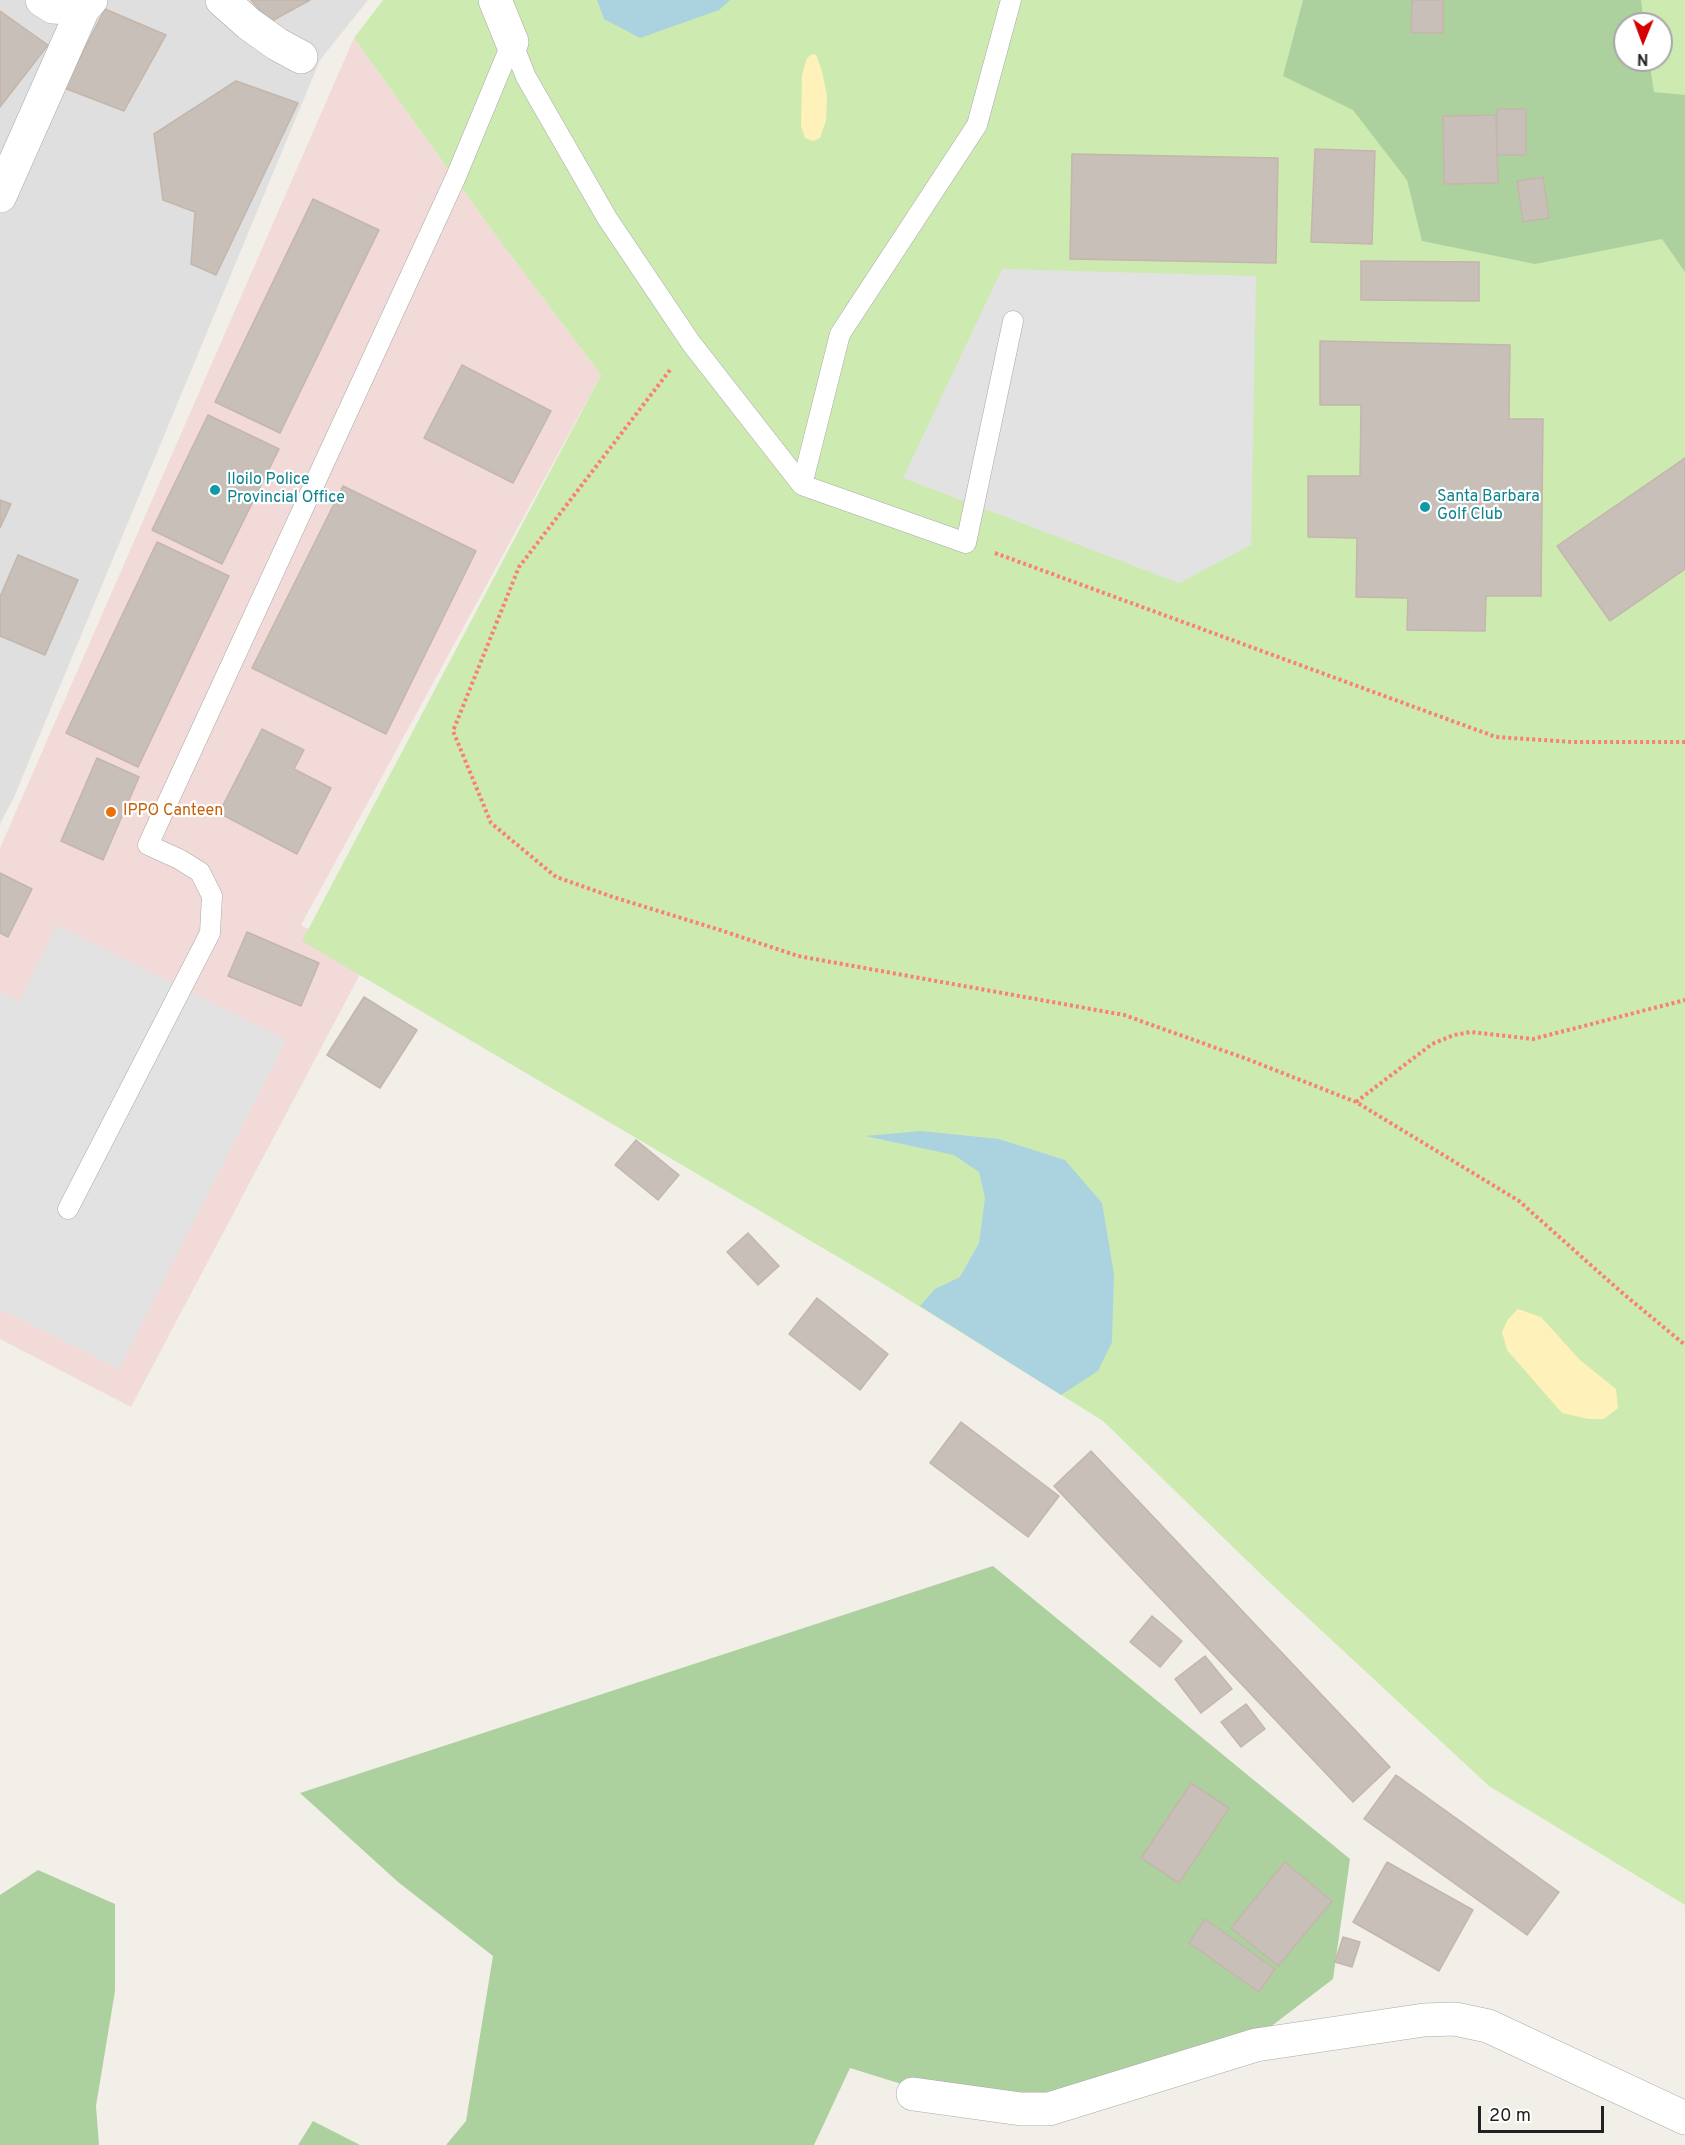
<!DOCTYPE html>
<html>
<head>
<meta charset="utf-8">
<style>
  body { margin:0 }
  #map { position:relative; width:1685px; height:2145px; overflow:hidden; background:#f2efe9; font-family:Overpass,sans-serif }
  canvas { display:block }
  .north { position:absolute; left:1613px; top:12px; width:60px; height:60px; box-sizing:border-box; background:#fff; border:2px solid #a7a7a7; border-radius:50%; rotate:181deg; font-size:16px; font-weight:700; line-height:24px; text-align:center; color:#222 }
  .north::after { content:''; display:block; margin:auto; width:21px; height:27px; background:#d40000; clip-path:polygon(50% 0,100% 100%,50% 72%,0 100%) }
  .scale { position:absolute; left:1478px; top:2106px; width:126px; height:27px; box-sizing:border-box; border:3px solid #222; border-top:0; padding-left:8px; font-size:18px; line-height:21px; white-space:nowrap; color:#222; -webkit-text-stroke:4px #fff; paint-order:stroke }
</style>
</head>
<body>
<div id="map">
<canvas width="1685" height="2145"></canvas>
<div class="north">N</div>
<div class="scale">20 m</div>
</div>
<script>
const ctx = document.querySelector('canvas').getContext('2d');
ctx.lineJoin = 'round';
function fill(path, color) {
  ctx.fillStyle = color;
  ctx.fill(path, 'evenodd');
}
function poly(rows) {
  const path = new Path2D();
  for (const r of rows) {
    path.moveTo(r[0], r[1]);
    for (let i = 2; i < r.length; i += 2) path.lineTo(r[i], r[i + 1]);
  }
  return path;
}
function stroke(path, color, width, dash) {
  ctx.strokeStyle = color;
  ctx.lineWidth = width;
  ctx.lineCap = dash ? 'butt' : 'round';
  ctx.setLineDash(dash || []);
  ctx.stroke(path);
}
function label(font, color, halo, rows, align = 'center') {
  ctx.font = font + ' Overpass,sans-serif';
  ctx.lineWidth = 4.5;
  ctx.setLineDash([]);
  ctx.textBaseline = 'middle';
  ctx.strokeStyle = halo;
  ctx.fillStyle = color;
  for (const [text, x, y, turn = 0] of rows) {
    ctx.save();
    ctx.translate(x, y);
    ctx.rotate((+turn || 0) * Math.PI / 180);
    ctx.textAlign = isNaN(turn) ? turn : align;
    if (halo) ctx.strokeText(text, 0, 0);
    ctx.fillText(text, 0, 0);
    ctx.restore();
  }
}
fill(poly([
  [0,0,368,0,320,60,14,797,0,824]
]), '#e0dfdf');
fill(poly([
  [354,38,494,233,601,375,301,925,367,961,131,1407,0,1339,0,848]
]), '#f2dad9');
fill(poly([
  [383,0,1685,0,1685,1905,1489,1786,1268,1581,1103,1421,877,1280,302,941,601,375,494,233,354,38],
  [1625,24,1661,24,1661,60,1625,60]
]), '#cdebb0');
fill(poly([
  [1303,0,1641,0,1644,24,1625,24,1625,60,1649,60,1654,92,1685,95,1685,272,1662,239,1535,264,1422,241,1407,180,1353,110,1283,76],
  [993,1566,1350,1859,1333,1979,1218,2067,1014,2119,850,2068,814,2145,446,2145,466,2121,493,1956,398,1882,300,1793],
  [38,1870,115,1904,115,1991,96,2106,99,2145,0,2145,0,1895],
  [313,2121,360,2145,298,2145]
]), '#add19e');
fill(poly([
  [812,54,816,55,822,71,827,96,826,121,820,138,813,141,805,138,801,126,802,75,807,58],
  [1518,1309,1541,1317,1580,1360,1616,1389,1618,1408,1604,1419,1588,1419,1562,1413,1507,1350,1502,1332,1508,1319]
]), '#fff1ba');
fill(poly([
  [1002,269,1256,276,1251,545,1179,583,903,478],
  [57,925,286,1040,119,1369,0,1309,0,992,19,1001]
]), '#e2e2e2');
fill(poly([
  [597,0,730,0,719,10,640,38,604,19],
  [921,1131,999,1139,1065,1160,1102,1203,1114,1274,1112,1342,1098,1371,1061,1395,920,1306,935,1289,960,1277,979,1243,985,1198,979,1172,954,1155,865,1136]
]), '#aad3df');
const building = poly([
  [251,0,310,0,270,22,251,0],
  [1412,0,1443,0,1443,33,1411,33,1412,0],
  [105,9,166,35,124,111,64,88,105,9],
  [0,11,48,45,0,107,0,11],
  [236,81,298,103,216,275,191,264,195,212,163,200,154,134,236,81],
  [1497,109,1526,109,1526,155,1497,155,1497,109],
  [1496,115,1498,183,1444,184,1443,116,1496,115],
  [1315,149,1375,151,1372,244,1311,242,1315,149],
  [1072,154,1278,158,1276,263,1070,259,1072,154],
  [1543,177,1549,218,1523,222,1517,181,1543,177],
  [313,199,379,230,280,433,215,402,313,199],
  [1361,261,1479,262,1479,301,1361,300,1361,261],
  [1320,341,1510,345,1509,419,1543,419,1541,596,1486,596,1485,631,1407,630,1408,598,1356,597,1357,538,1308,537,1308,476,1360,476,1361,405,1320,405,1320,341],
  [462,365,551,411,513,483,424,438,462,365],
  [208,415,279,449,222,564,152,530,208,415],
  [1685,458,1685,569,1610,621,1557,546,1685,458],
  [343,486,476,551,386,734,252,668,343,486],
  [0,500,11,504,0,528,0,500],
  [157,542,229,576,138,767,66,733,157,542],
  [18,555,78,580,45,655,0,636,0,597,18,555],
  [262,729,304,750,294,769,331,788,297,854,219,813,262,729],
  [97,758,139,777,103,860,61,841,97,758],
  [0,873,32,889,8,937,0,933,0,873],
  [247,932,319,963,301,1006,228,976,247,932],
  [364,997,417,1030,380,1088,327,1055,364,997],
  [636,1140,679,1175,658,1200,615,1165,636,1140],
  [748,1233,779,1266,758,1285,727,1252,748,1233],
  [817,1298,888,1354,860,1390,789,1334,817,1298],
  [961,1422,1059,1496,1028,1537,930,1463,961,1422],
  [1091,1451,1390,1767,1353,1802,1054,1486,1091,1451],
  [1152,1616,1182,1641,1160,1667,1130,1642,1152,1616],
  [1205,1656,1232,1689,1201,1713,1175,1679,1205,1656],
  [1246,1704,1265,1729,1241,1747,1221,1722,1246,1704],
  [1396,1775,1559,1892,1527,1935,1364,1819,1396,1775],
  [1191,1783,1229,1808,1179,1883,1141,1858,1191,1783],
  [1285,1862,1332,1901,1278,1966,1231,1928,1285,1862],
  [1387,1862,1473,1910,1439,1971,1353,1922,1387,1862],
  [1205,1919,1275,1969,1259,1992,1189,1943,1205,1919],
  [1343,1937,1360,1942,1352,1967,1335,1962,1343,1937]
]);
fill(building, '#c7bfb8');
stroke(building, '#c4b6ab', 1.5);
const lane = poly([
  [512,42,526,77,607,218,691,343,802,485,966,543,1013,321],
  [802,485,840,334,977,125,1011,0],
  [68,1209,210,933,212,896,200,872,179,859,148,845,455,179,512,42]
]);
const street = poly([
  [42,0,53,7,83,9],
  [222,0,249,24,277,44,301,57],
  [495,0,512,42],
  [0,196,83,9,91,0],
  [913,2094,1021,2109,1049,2109,1256,2045,1424,2020,1455,2019,1488,2026,1685,2118]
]);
stroke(lane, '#a9a9a9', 21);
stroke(street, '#a9a9a9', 34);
stroke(poly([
  [670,370,519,567,453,731,491,823,556,877,613,897,720,930,798,956,1124,1015,1247,1059,1356,1102,1519,1201,1620,1291,1685,1345],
  [995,553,1496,737,1573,742,1685,742],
  [1356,1102,1432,1044,1454,1035,1471,1032,1533,1039,1685,1000]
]), '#fa8072', 4, [3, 3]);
stroke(lane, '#fff', 20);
stroke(street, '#fff', 33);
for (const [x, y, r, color] of [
  [215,490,6,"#0f9aa8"],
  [1425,507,6,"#0f9aa8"],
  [111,812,6,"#e8710a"]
]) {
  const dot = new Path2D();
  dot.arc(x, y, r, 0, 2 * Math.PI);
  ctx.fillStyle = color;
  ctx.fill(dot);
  stroke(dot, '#fff', 2);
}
label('16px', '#0d838f', '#fff', [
  ["Iloilo Police",227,481],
  ["Provincial Office",227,499],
  ["Santa Barbara",1437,498],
  ["Golf Club",1437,516]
], 'left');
label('16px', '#c56008', '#fff', [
  ["IPPO Canteen",123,812]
], 'left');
</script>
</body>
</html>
